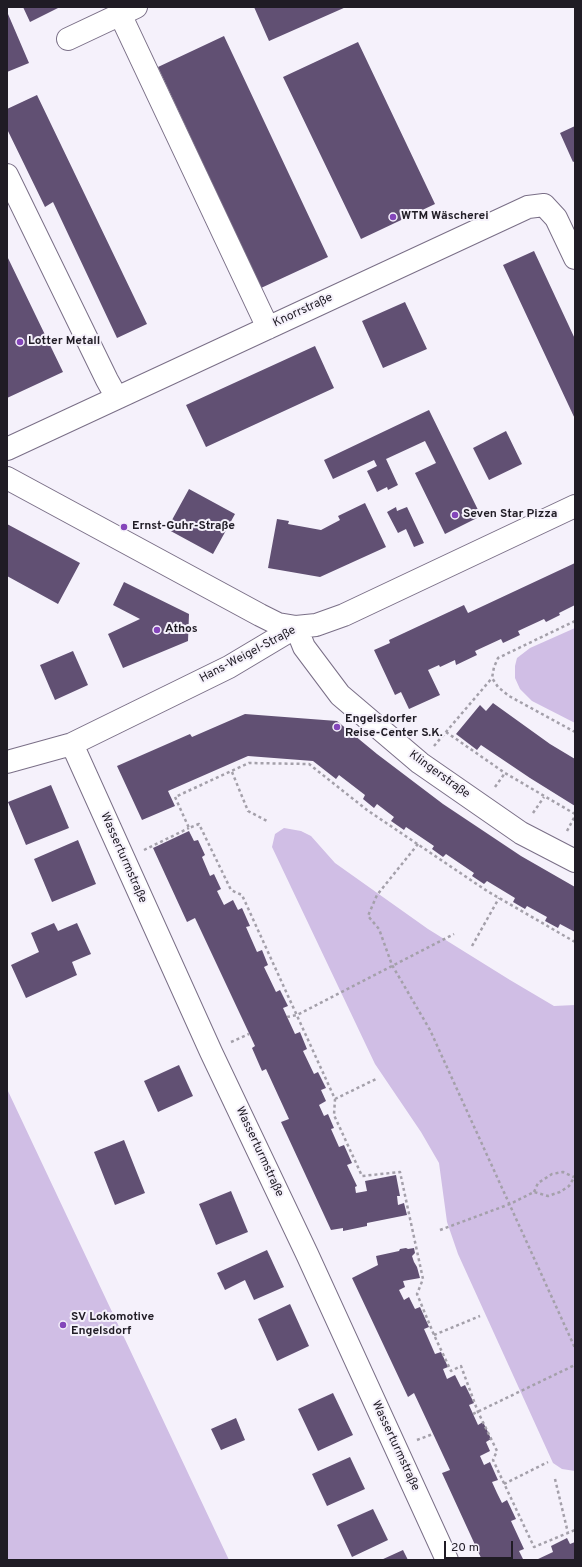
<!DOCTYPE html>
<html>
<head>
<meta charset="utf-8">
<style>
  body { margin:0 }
  #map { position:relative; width:582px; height:1567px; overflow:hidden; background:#f5f1fb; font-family:Overpass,sans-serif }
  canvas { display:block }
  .frame { position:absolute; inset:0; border:8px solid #201c25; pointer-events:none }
  .scale { position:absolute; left:444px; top:1541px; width:69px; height:18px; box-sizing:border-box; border:2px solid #201c25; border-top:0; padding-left:5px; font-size:12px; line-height:14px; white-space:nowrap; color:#201c25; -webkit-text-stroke:3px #f5f1fb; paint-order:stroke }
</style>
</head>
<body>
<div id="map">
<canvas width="582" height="1567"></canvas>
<div class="frame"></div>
<div class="scale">20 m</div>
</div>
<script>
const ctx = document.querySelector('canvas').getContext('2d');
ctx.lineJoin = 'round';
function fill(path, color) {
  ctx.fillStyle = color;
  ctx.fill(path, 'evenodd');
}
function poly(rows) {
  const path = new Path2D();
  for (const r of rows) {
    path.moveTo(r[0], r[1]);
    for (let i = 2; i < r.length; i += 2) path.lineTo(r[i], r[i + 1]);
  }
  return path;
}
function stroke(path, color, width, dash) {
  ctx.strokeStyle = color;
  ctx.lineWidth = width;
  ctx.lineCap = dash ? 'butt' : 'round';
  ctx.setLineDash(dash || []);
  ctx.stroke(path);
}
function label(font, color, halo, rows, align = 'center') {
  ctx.font = font + ' Overpass,sans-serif';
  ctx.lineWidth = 4;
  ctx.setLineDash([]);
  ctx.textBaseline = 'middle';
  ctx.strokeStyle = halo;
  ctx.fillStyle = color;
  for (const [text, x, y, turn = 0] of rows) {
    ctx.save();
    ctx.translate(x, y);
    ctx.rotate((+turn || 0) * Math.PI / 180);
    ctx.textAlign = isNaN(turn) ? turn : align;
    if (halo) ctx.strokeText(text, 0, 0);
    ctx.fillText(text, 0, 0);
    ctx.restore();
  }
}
fill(poly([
  [575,628,575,723,532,701,520,689,515,678,515,666,517,658,530,648],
  [284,828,301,831,311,836,335,863,428,929,510,980,554,1006,575,1005,575,1471,562,1469,553,1463,458,1254,447,1222,439,1163,421,1132,375,1064,272,847,275,834],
  [7,1089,229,1560,7,1560]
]), '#d0bee5');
fill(poly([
  [23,7,60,7,30,22],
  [254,7,346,7,269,41],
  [7,14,8,14,29,63,7,72],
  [224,36,328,257,261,288,158,67],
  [358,42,435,204,361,239,283,77],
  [37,95,147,324,117,338,53,202,45,207,7,129,7,109],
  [575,126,575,161,573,162,560,133],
  [534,251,575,339,575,419,503,265],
  [7,256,63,372,7,398],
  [405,302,427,349,383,368,362,321],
  [315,346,334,388,206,447,186,405],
  [429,410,481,516,445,534,415,473,436,463,425,441,386,459,398,485,388,490,387,487,377,492,367,471,377,466,374,460,333,479,324,460],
  [506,431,522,464,489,480,473,448],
  [189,489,235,514,213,554,167,529],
  [365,503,386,547,320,577,268,568,277,519,289,521,288,524,321,530,340,520,338,516],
  [396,507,397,511,407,507,424,543,414,547,406,529,398,533,387,512],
  [7,524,80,563,58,604,7,576],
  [575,563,575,605,559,613,560,615,546,622,544,619,518,631,520,635,503,643,501,639,475,651,477,655,456,665,455,660,440,667,439,665,428,670,440,695,409,709,401,692,395,695,374,650,390,643,389,640,464,605,468,613],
  [124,582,189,614,188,641,123,668,108,634,140,619,113,605],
  [73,651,88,685,55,700,40,665],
  [493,703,550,744,575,759,575,806,530,778,481,745,477,750,456,734,480,705,486,711],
  [245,714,337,721,377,754,443,804,521,856,575,887,575,932,560,924,558,928,545,921,547,917,527,906,525,909,513,902,515,898,487,881,484,884,472,876,474,873,446,854,443,857,432,849,434,846,406,827,404,830,391,821,394,817,377,804,374,808,363,799,365,795,339,775,336,779,313,761,248,756,168,791,175,806,142,820,117,766,190,734,192,737],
  [51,785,69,828,26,845,8,802],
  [189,831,194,841,198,840,205,855,202,857,210,876,214,874,221,889,217,891,224,905,233,900,238,910,242,908,250,926,246,927,257,952,262,950,268,965,264,967,276,992,280,990,288,1006,283,1008,295,1034,300,1032,307,1049,303,1051,314,1074,318,1072,326,1088,321,1090,326,1101,319,1105,324,1116,328,1114,334,1128,331,1129,339,1147,344,1145,352,1163,347,1165,357,1186,355,1187,356,1193,367,1191,365,1181,396,1175,400,1196,397,1196,398,1205,404,1203,407,1215,367,1223,367,1226,343,1231,343,1228,331,1230,281,1122,289,1119,266,1069,262,1071,252,1048,255,1046,195,918,187,922,153,848],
  [78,840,96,884,52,902,34,859],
  [54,923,58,931,77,923,91,954,72,962,77,975,26,998,11,965,39,952,31,933],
  [179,1065,193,1096,158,1112,144,1081],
  [124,1140,145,1193,115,1205,94,1152],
  [231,1191,248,1232,216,1245,199,1204],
  [406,1248,408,1249,414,1248,415,1253,412,1256,414,1262,417,1267,420,1278,403,1281,405,1287,399,1290,404,1300,409,1297,415,1309,420,1307,429,1327,424,1329,428,1338,435,1354,441,1352,448,1367,443,1369,447,1379,455,1375,461,1387,465,1385,474,1403,469,1405,478,1425,483,1422,487,1430,491,1439,486,1442,490,1451,480,1456,484,1465,490,1462,498,1480,492,1482,497,1493,502,1503,507,1500,516,1519,511,1521,524,1549,519,1551,523,1559,519,1560,482,1560,442,1473,450,1470,414,1393,408,1397,352,1278,378,1265,376,1256,399,1251,400,1249],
  [267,1250,284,1287,254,1300,245,1280,225,1290,217,1273],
  [290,1304,309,1346,277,1361,258,1319],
  [333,1393,353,1435,318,1451,298,1409],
  [236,1418,245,1440,221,1450,211,1429],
  [350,1457,365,1489,327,1506,312,1474],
  [373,1509,388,1540,352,1557,337,1525],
  [567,1538,570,1544,575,1542,575,1560,536,1560,553,1552,551,1546],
  [403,1550,408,1560,381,1560]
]), '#615073');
const minor = poly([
  [120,14,268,328],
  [68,39,136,7],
  [7,175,107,380,117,398],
  [7,449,528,207,544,205,556,218,575,258],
  [7,478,260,615,278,624,296,627],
  [296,627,304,647,340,695,420,763,521,833,575,861],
  [72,744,211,1052,307,1254,447,1560],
  [7,762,72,744,229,667,296,627,316,625,344,615,575,506]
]);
stroke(minor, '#7a6f87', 24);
stroke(poly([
  [575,621,498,658,494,667,492,678,498,687,509,696,575,732],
  [446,732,505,773,575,814],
  [434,746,492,678],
  [232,772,248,811,267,821],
  [495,787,505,773],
  [533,813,544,797],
  [567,831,575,816],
  [418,844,377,895,368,916,379,929,392,965,430,1030,575,1348],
  [144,850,189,828],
  [575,942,487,891,367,810,309,764,249,763,175,797,189,828,199,824,231,890,242,895,335,1099,334,1115,362,1176,400,1172,423,1279,417,1294,434,1335,451,1371,461,1366,478,1412,497,1451,493,1460,534,1547,575,1530],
  [472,946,499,898],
  [287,1017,297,1015,454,934],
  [231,1042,249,1034],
  [335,1099,376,1079],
  [534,1192,538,1183,552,1174,563,1172,574,1177],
  [440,1230,510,1204,534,1192,548,1196,560,1192,569,1186,575,1176],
  [434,1335,480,1316],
  [473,1414,575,1365],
  [417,1440,433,1434],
  [555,1479,568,1533],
  [504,1484,548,1462]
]), '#a4a0aa', 2.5, [3, 3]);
stroke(minor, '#fff', 22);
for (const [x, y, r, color] of [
  [393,217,4,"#8445ba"],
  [20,342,4,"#8445ba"],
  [455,515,4,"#8445ba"],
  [124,527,4,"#8445ba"],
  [157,630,4,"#8445ba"],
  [337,727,4,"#8445ba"],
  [63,1325,4,"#8445ba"]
]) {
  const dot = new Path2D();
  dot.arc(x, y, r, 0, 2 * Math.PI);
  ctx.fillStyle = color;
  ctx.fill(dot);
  stroke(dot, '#f5f1fb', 1.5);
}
label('bold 12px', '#201c25', '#f5f1fb', [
  ["WTM Wäscherei",401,217],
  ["Lotter Metall",28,342],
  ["Seven Star Pizza",463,515],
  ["Ernst-Guhr-Straße",132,527],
  ["Athos",165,630],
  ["Engelsdorfer",345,720],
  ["Reise-Center S.K.",345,734],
  ["SV Lokomotive",71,1318],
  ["Engelsdorf",71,1332]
], 'left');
label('12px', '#201c25', '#f5f1fb', [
  ["Knorrstraße",303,311,-25],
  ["Hans-Weigel-Straße",248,655,-28],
  ["Klingerstraße",439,775,36],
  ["Wasserturmstraße",123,858,66],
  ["Wasserturmstraße",259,1152,65],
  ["Wasserturmstraße",395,1446,65]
]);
</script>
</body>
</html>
